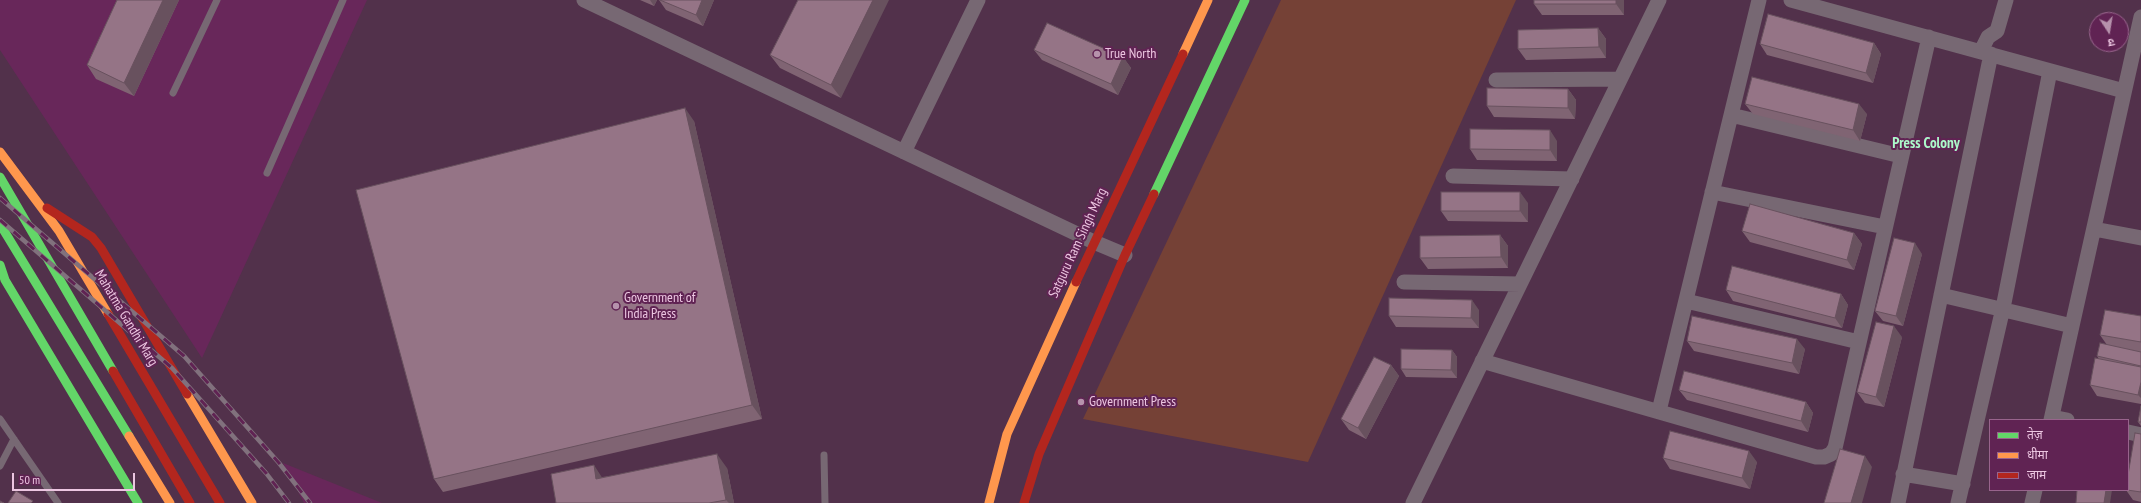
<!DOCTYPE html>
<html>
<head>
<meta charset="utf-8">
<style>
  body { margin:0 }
  #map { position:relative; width:2141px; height:503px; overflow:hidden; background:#52314b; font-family:"PT Sans Narrow","Noto Sans Devanagari",sans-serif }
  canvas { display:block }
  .legend { position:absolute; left:1989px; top:419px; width:140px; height:72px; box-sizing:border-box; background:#602353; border:1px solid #98648c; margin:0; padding:5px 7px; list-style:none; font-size:12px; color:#ecc6e1 }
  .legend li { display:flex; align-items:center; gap:8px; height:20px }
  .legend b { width:20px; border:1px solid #98648c }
  .north { position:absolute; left:2089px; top:12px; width:40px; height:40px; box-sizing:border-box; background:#602353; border:1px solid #98648c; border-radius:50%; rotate:168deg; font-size:11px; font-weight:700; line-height:16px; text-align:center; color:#ecc6e1 }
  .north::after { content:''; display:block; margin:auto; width:14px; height:18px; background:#b692ac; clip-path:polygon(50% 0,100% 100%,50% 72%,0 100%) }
  .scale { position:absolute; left:12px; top:473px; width:123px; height:18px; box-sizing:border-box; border:2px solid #ecc6e1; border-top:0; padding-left:5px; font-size:12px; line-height:14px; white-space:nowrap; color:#ecc6e1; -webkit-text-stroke:3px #602353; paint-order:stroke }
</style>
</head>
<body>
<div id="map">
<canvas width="2141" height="503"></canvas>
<ul class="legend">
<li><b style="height:5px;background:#63d668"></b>तेज़</li>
<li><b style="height:5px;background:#ff974d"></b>धीमा</li>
<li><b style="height:5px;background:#b3261e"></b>जाम</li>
</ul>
<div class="north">उ</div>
<div class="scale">50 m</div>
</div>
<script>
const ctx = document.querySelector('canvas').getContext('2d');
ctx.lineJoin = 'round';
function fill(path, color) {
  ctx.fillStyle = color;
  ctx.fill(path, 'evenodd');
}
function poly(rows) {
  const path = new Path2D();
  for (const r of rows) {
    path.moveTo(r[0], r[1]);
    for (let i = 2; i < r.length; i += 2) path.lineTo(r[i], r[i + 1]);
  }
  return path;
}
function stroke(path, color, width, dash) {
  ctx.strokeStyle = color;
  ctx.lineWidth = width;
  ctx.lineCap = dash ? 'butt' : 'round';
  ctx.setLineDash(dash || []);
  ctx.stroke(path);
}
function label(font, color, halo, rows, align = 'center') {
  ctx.font = font + ' "PT Sans Narrow",sans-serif';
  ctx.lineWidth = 4;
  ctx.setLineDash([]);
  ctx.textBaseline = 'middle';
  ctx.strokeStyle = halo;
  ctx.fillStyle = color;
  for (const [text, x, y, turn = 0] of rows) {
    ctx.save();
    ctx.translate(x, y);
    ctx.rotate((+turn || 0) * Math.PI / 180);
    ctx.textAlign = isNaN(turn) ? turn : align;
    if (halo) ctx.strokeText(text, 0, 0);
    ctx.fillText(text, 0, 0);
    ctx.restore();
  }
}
fill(poly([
  [0,0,367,0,202,358,0,50],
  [283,463,382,503,304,503]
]), '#68275a');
fill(poly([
  [1281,0,1516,0,1308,462,1083,419]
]), '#754136');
stroke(poly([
  [173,93,217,0],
  [267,173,343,0],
  [0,419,58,503],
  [824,455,825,503],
  [0,466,14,439]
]), '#776873', 7);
stroke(poly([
  [584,0,1094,242,1125,255],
  [1791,0,2124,91],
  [1981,51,1988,37,1997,31,2006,0],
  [1496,80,1620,79],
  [1731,115,1901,156],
  [904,152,978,0],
  [1453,176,1572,179],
  [1712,192,1885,227],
  [2094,229,2141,238],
  [1404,282,1520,284],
  [1941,295,2072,326],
  [1686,301,1859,342],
  [1482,361,1816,457,1824,457,1831,454,1835,448,1929,37],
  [1659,411,1759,0],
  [2052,417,2067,420],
  [2051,420,2141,17],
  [2128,432,2141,435],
  [1903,474,1963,484],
  [1413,503,1659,0],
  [1898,503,1991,54],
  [1958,503,2003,308,2050,71],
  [2032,503,2035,490]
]), '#776873', 15);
stroke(poly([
  [0,177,113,371],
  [1154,194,1245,0],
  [0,224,129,436],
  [0,265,5,280,138,503]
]), '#63d668', 9);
stroke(poly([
  [1183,54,1208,0],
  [0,152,59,231,108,314],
  [187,394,252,503],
  [129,436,170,503],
  [989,503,1007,434,1076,282]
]), '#ff974d', 9);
stroke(poly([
  [47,208,92,237,101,248,187,394],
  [1076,282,1183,54],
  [108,314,220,503],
  [113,371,190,503],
  [1024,503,1039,454,1125,255,1154,194]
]), '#b3261e', 9);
const rail = poly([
  [0,198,184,356,279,463,310,503],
  [0,220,172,368,266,473,289,503]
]);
stroke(rail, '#81717d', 4.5);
stroke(rail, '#602353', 3, [9]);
fill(poly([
  [117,0,179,0,134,96,96,79,87,65],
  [640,0,657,0,654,6],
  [659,0,714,0,703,26,666,10],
  [798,0,841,98,780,68,770,55],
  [1534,0,1624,0,1624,15,1542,15,1534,4],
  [1598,28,1606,39,1606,58,1526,60,1518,49],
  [1874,43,1881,54,1873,83,1767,55,1760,44],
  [1034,50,1123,57,1131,68,1118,95,1042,60],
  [1568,89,1576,100,1575,119,1494,117,1487,106],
  [1745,104,1867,114,1860,141,1753,114],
  [694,121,762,419,443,492,434,479],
  [1557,141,1557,161,1477,160,1470,149],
  [1528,203,1528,222,1448,221,1441,211],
  [1742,231,1854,233,1862,244,1854,270,1750,242],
  [1500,235,1508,246,1508,268,1428,269,1420,258],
  [1922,254,1903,326,1883,321,1875,311],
  [1726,290,1841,294,1848,305,1842,328,1733,301],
  [1479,310,1479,328,1396,327,1389,316],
  [2141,316,2141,352,2126,349,2141,352,2141,404,2097,396,2090,385,2099,359,2097,356,2107,345,2100,335],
  [1902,337,1884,407,1865,403,1857,392],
  [1687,341,1805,349,1799,374,1694,351],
  [1452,350,1457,357,1457,378,1406,377,1401,369],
  [1391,365,1399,376,1366,439,1349,430,1341,419],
  [1679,390,1806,402,1813,413,1808,432,1687,400],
  [2141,406,2141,426,2138,422],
  [2141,434,2141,502,2133,500,2126,490],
  [1663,458,1757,462,1750,489,1670,469],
  [727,468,734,503,556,503,602,477]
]), '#806473');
fill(poly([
  [163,0,179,0,134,96,124,83],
  [650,0,657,0,654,6],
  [702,0,714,0,703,26,696,15],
  [873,0,889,0,841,98,831,85],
  [1616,0,1624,0,1624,15,1616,4],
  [1598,28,1606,39,1606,58,1599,47],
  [1874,43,1881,54,1873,83,1866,73],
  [1123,57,1131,68,1118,95,1111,84],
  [1568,89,1576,100,1575,119,1568,108],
  [1859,104,1867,114,1860,141,1853,130],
  [685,108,694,121,762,419,752,405],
  [1550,130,1557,141,1557,161,1550,150],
  [1520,192,1528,203,1528,222,1520,211],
  [1854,233,1862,244,1854,270,1847,260],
  [1500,235,1508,246,1508,268,1501,257],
  [1915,243,1922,254,1903,326,1896,316],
  [1841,294,1848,305,1842,328,1835,318],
  [1472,300,1479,310,1479,328,1471,318],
  [1894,326,1902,337,1884,407,1876,397],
  [1797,339,1805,349,1799,374,1792,363],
  [1452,350,1457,357,1457,378,1451,370],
  [1391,365,1399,376,1366,439,1358,428],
  [2141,382,2141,398,2138,395],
  [1806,402,1813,413,1808,432,1801,421],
  [1749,451,1757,462,1750,489,1742,478],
  [717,454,727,468,734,503,729,503,726,500],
  [1865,456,1872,467,1862,503,1851,503],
  [594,465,603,479,596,479],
  [2106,490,2112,490,2110,503,2104,503]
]), '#68515e');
const building = poly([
  [117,0,163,0,124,83,87,65,117,0],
  [660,0,702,0,696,15,660,0],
  [798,0,873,0,831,85,770,55,798,0],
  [1534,0,1616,0,1616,4,1534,4,1534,0],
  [1768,14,1874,43,1866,73,1760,44,1768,14],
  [1047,23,1123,57,1111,84,1034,50,1047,23],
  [1598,28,1599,47,1518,49,1518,30,1598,28],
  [1752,77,1859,104,1853,130,1745,104,1752,77],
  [1487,88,1568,89,1568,108,1487,106,1487,88],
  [685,108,752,405,434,479,356,190,685,108],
  [1470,129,1550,130,1550,150,1470,149,1470,129],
  [1441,192,1520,192,1520,211,1441,211,1441,192],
  [1750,204,1854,233,1847,260,1742,231,1750,204],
  [1500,235,1501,257,1420,258,1420,236,1500,235],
  [1894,238,1915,243,1896,316,1875,311,1894,238],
  [1732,266,1841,294,1835,318,1726,290,1732,266],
  [1389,298,1472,300,1471,318,1389,316,1389,298],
  [2105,310,2141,316,2141,342,2100,335,2105,310],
  [1692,316,1797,339,1792,363,1687,341,1692,316],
  [1876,322,1894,326,1876,397,1857,392,1876,322],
  [2100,343,2141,352,2141,366,2097,356,2100,343],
  [1401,349,1452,350,1451,370,1401,369,1401,349],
  [1374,357,1391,365,1358,428,1341,419,1374,357],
  [2095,358,2141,367,2141,382,2138,395,2090,385,2095,358],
  [1684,371,1806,402,1801,421,1679,390,1684,371],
  [2141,406,2141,422,2138,422,2141,406],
  [1670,431,1749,451,1742,478,1663,458,1670,431],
  [2135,433,2141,434,2141,492,2127,490,2128,490,2128,475,2135,433],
  [1840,449,1865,456,1851,503,1824,503,1840,449],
  [717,454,726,500,709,503,556,503,551,474,594,465,596,479,717,454],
  [2077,490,2106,490,2104,503,2076,503,2077,490],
  [16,491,33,501,31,503,8,503,16,491],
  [0,501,4,503,0,503,0,501]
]);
fill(building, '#957486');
stroke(building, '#68515e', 1);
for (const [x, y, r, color] of [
  [1097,54,4,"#b692ac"],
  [616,306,4,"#b692ac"],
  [1081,402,4,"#b692ac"]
]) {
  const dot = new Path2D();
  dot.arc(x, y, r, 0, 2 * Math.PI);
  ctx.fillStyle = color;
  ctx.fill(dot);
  stroke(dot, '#602353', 1.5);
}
label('14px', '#ecc6e1', '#602353', [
  ["True North",1105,54],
  ["Government of",624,298],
  ["India Press",624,314],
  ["Government Press",1089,402]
], 'left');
label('14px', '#ecc6e1', '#602353', [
  ["Satguru Ram Singh Marg",1078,243,-65],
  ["Mahatma Gandhi Marg",126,318,59]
]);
label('bold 15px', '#acf9ca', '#602353', [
  ["Press Colony",1926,144]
]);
</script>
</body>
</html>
